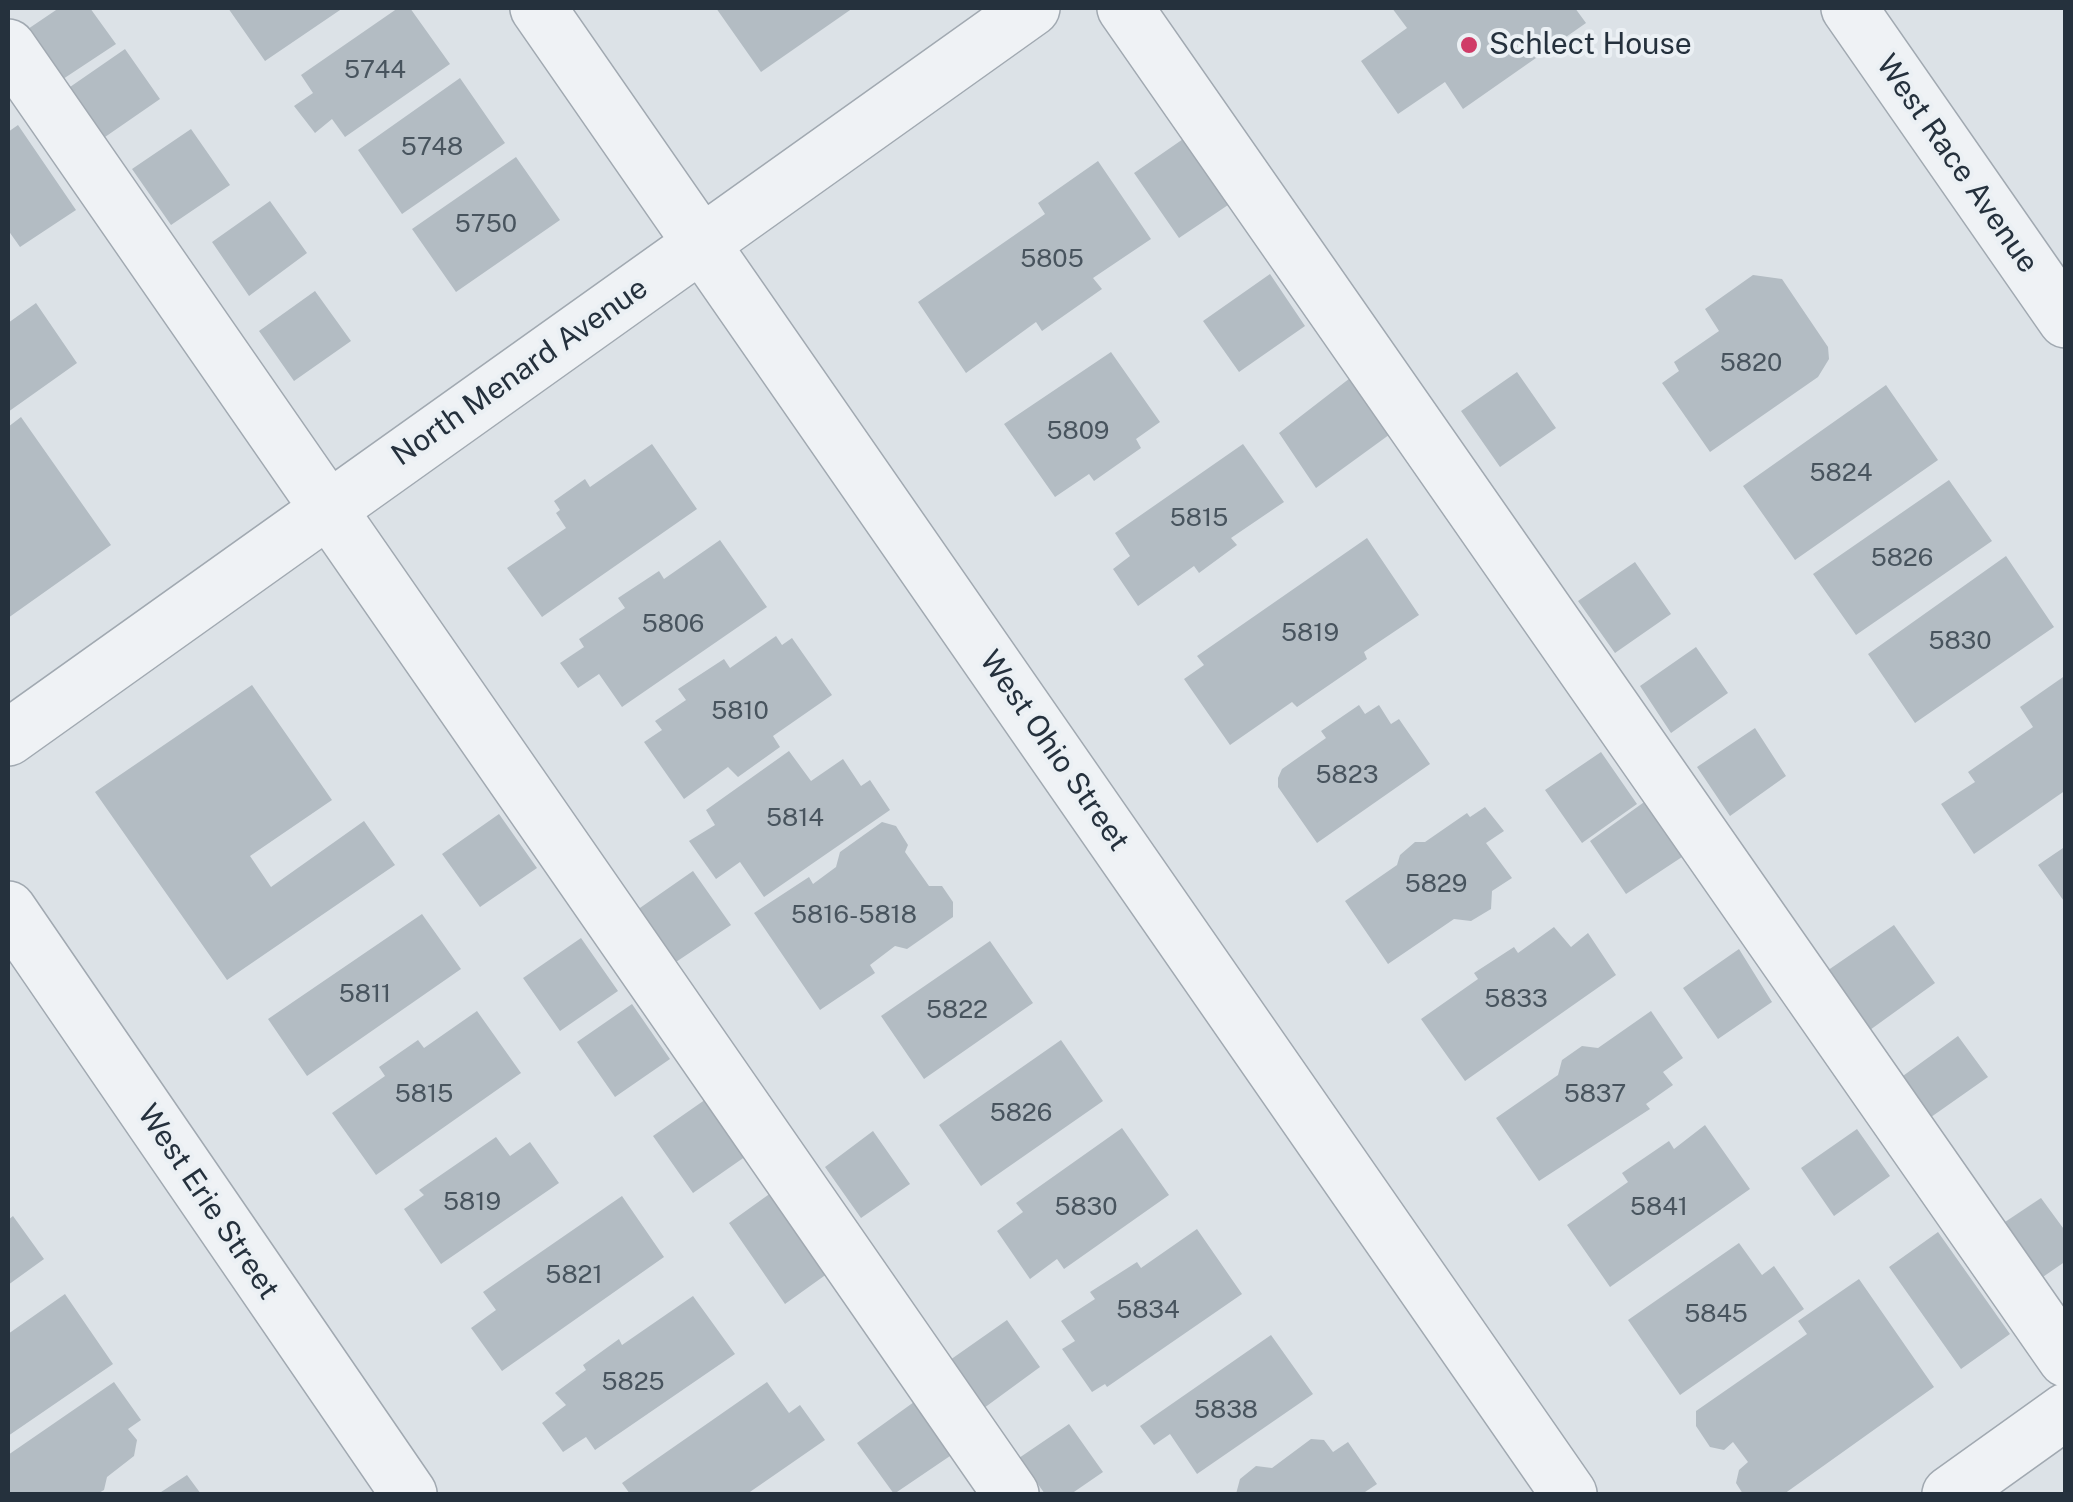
<!DOCTYPE html>
<html>
<head>
<meta charset="utf-8">
<style>
  body { margin:0 }
  #map { position:relative; width:2073px; height:1502px; overflow:hidden; background:#dce2e7; font-family:"Public Sans",sans-serif }
  canvas { display:block }
  .frame { position:absolute; inset:0; border:10px solid #25313d; pointer-events:none }
</style>
</head>
<body>
<div id="map">
<canvas width="2073" height="1502"></canvas>
<div class="frame"></div>
</div>
<script>
const ctx = document.querySelector('canvas').getContext('2d');
ctx.lineJoin = 'round';
function fill(path, color) {
  ctx.fillStyle = color;
  ctx.fill(path, 'evenodd');
}
function poly(rows) {
  const path = new Path2D();
  for (const r of rows) {
    path.moveTo(r[0], r[1]);
    for (let i = 2; i < r.length; i += 2) path.lineTo(r[i], r[i + 1]);
  }
  return path;
}
function stroke(path, color, width, dash) {
  ctx.strokeStyle = color;
  ctx.lineWidth = width;
  ctx.lineCap = dash ? 'butt' : 'round';
  ctx.setLineDash(dash || []);
  ctx.stroke(path);
}
function label(font, color, halo, rows, align = 'center') {
  ctx.font = font + ' "Public Sans",sans-serif';
  ctx.lineWidth = 8;
  ctx.setLineDash([]);
  ctx.textBaseline = 'middle';
  ctx.strokeStyle = halo;
  ctx.fillStyle = color;
  for (const [text, x, y, turn = 0] of rows) {
    ctx.save();
    ctx.translate(x, y);
    ctx.rotate((+turn || 0) * Math.PI / 180);
    ctx.textAlign = isNaN(turn) ? turn : align;
    if (halo) ctx.strokeText(text, 0, 0);
    ctx.fillText(text, 0, 0);
    ctx.restore();
  }
}
fill(poly([
  [59,8,90,8,116,44,60,81,25,31],
  [228,8,343,8,265,61],
  [398,8,410,8,450,64,345,137,332,119,315,133,294,106,313,93,301,75],
  [716,8,853,8,761,72],
  [1392,8,1575,8,1586,23,1463,109,1445,82,1398,114,1361,61,1407,28],
  [125,49,160,99,105,137,70,87],
  [460,78,505,143,402,214,358,150],
  [18,125,76,210,20,247,8,230,8,132],
  [191,129,230,185,171,225,132,169],
  [1186,137,1231,203,1179,238,1134,173],
  [516,157,560,220,456,292,412,229],
  [1098,161,1151,239,1093,278,1102,289,1042,331,1036,322,966,373,918,302,1045,214,1038,203],
  [270,201,307,253,249,296,212,242],
  [1270,274,1305,326,1239,372,1203,321],
  [1753,275,1782,279,1828,347,1829,359,1818,377,1710,452,1662,383,1679,371,1674,362,1719,331,1705,309],
  [315,291,351,341,294,381,259,331],
  [36,303,77,363,8,412,8,323],
  [1111,352,1160,422,1136,439,1141,448,1094,481,1089,474,1055,497,1004,424],
  [1517,372,1556,428,1500,467,1461,411],
  [1354,375,1393,432,1316,488,1279,433],
  [1886,385,1938,460,1795,560,1743,486],
  [21,417,111,545,8,618,8,427],
  [652,444,697,509,542,617,507,568,566,528,556,513,560,510,554,501,585,479,590,487],
  [1243,444,1284,502,1231,538,1237,545,1199,573,1194,566,1138,606,1113,569,1130,556,1115,533],
  [1949,480,1992,541,1856,635,1813,574],
  [1367,538,1419,615,1364,652,1367,659,1297,707,1292,702,1230,745,1184,679,1204,665,1197,656],
  [720,540,767,607,622,707,599,674,578,688,560,663,584,647,579,639,625,608,618,598,659,571,664,579],
  [2006,556,2054,627,1915,723,1868,654],
  [1635,562,1671,614,1615,653,1578,601],
  [776,636,782,645,792,638,832,695,773,736,780,747,738,777,728,767,684,799,644,742,662,730,655,721,686,700,678,689,724,659,730,668],
  [1696,647,1728,693,1671,733,1640,686],
  [2066,675,2066,790,1974,854,1941,804,1975,782,1968,772,2033,727,2020,707],
  [252,685,332,800,250,856,271,887,364,821,395,865,227,980,95,792],
  [1359,705,1365,714,1379,705,1391,724,1399,719,1430,764,1317,843,1278,787,1278,778,1282,769,1326,738,1321,731],
  [1755,728,1786,776,1730,816,1697,767],
  [789,751,811,781,843,759,861,786,870,780,890,810,764,897,740,862,716,879,689,841,715,825,706,810],
  [1601,752,1637,804,1582,843,1545,790],
  [1647,800,1682,857,1626,894,1590,841],
  [1485,807,1504,831,1486,843,1512,878,1492,891,1491,909,1471,921,1454,919,1388,964,1345,901,1397,865,1400,855,1415,842,1425,842,1467,813,1470,817],
  [499,814,537,868,480,907,442,854],
  [882,822,896,826,908,845,905,852,929,886,942,886,953,902,953,917,907,949,895,946,870,965,875,973,820,1010,754,913,809,877,813,884,836,867,840,852],
  [2066,846,2066,904,2038,865],
  [693,871,731,925,676,962,637,910],
  [422,914,461,969,307,1076,268,1019],
  [1894,925,1935,983,1863,1035,1821,975],
  [1554,927,1571,947,1588,933,1616,975,1465,1081,1421,1019,1478,979,1474,973,1514,947,1518,953],
  [581,938,618,991,560,1031,523,978],
  [990,941,1033,1003,924,1079,881,1016],
  [1739,949,1772,1002,1718,1039,1683,988],
  [632,1004,670,1059,615,1097,577,1042],
  [477,1011,521,1073,376,1175,332,1113,385,1076,379,1067,418,1040,424,1048],
  [1651,1011,1683,1058,1663,1072,1673,1085,1646,1104,1650,1109,1539,1181,1496,1118,1558,1075,1562,1060,1582,1046,1598,1048],
  [1958,1036,1988,1077,1924,1122,1896,1081],
  [1061,1040,1103,1101,981,1186,939,1125],
  [709,1097,749,1154,693,1193,653,1136],
  [1705,1125,1750,1189,1610,1287,1567,1225,1628,1182,1622,1173,1669,1141,1674,1149],
  [1122,1128,1169,1195,1064,1269,1057,1259,1030,1279,997,1231,1023,1212,1016,1203],
  [1857,1129,1890,1176,1834,1216,1801,1168],
  [873,1131,910,1184,861,1218,825,1167],
  [496,1137,510,1156,530,1142,559,1183,441,1264,404,1209,424,1195,419,1190],
  [775,1190,831,1271,785,1304,729,1223],
  [622,1196,664,1257,502,1371,471,1328,496,1310,483,1292],
  [2041,1198,2066,1232,2066,1261,2037,1281,1999,1226],
  [13,1216,44,1259,8,1285,8,1220],
  [1197,1229,1242,1294,1107,1387,1105,1384,1092,1392,1062,1349,1075,1341,1061,1321,1095,1299,1090,1292,1137,1262,1141,1268],
  [1938,1232,2010,1334,1961,1369,1889,1267],
  [1739,1243,1762,1275,1774,1266,1804,1309,1680,1395,1628,1320],
  [1859,1279,1934,1387,1784,1494,1743,1494,1736,1483,1739,1470,1748,1462,1733,1442,1724,1450,1710,1447,1696,1426,1696,1411,1807,1334,1798,1321],
  [65,1294,113,1364,8,1436,8,1334],
  [693,1296,735,1354,595,1450,586,1437,563,1452,542,1423,566,1405,555,1393,586,1370,583,1365,619,1339,622,1345],
  [1007,1320,1040,1367,984,1408,950,1360],
  [1271,1335,1313,1394,1197,1474,1170,1434,1154,1445,1140,1426],
  [114,1382,141,1420,128,1429,137,1440,134,1456,107,1477,104,1490,97,1494,8,1494,8,1455],
  [767,1382,789,1413,800,1405,825,1440,747,1494,630,1494,622,1483],
  [914,1402,950,1456,894,1494,857,1443],
  [1069,1424,1103,1472,1071,1494,1045,1494,1019,1458],
  [1311,1439,1324,1440,1333,1452,1348,1442,1377,1484,1362,1494,1236,1494,1240,1479,1256,1466,1272,1468],
  [187,1475,201,1494,158,1494]
]), '#b3bcc3');
const minor = poly([
  [538,8,1569,1494],
  [1125,8,2066,1359],
  [1849,8,2066,320],
  [8,47,1011,1494],
  [8,738,1032,8],
  [8,909,409,1494],
  [1950,1494,2066,1411]
]);
stroke(minor, '#a1a9b1', 58);
stroke(minor, '#eff2f5', 55);
for (const [x, y, r, color] of [
  [1469,45,10,"#d03c68"]
]) {
  const dot = new Path2D();
  dot.arc(x, y, r, 0, 2 * Math.PI);
  ctx.fillStyle = color;
  ctx.fill(dot);
  stroke(dot, '#ebf0f4', 4);
}
label('25px', '#48545e', null, [
  ["5744",375,70],
  ["5748",432,147],
  ["5750",486,224],
  ["5805",1052,259],
  ["5820",1751,363],
  ["5809",1078,431],
  ["5824",1841,473],
  ["5815",1199,518],
  ["5826",1902,558],
  ["5806",673,624],
  ["5819",1310,633],
  ["5830",1960,641],
  ["5810",740,711],
  ["5823",1347,775],
  ["5814",795,818],
  ["5829",1436,884],
  ["5816-5818",854,915],
  ["5811",365,994],
  ["5833",1516,999],
  ["5822",957,1010],
  ["5815",424,1094],
  ["5837",1595,1094],
  ["5826",1021,1113],
  ["5819",472,1202],
  ["5830",1086,1207],
  ["5841",1659,1207],
  ["5821",574,1275],
  ["5834",1148,1310],
  ["5845",1716,1314],
  ["5825",633,1382],
  ["5838",1226,1410]
]);
label('30px', '#25313d', '#ebf0f4', [
  ["Schlect House",1489,45]
], 'left');
label('30px', '#25313d', '#ebf0f4', [
  ["West Race Avenue",1957,164,55],
  ["North Menard Avenue",520,372,-35],
  ["West Ohio Street",1054,751,55],
  ["West Erie Street",208,1202,56]
]);
</script>
</body>
</html>
